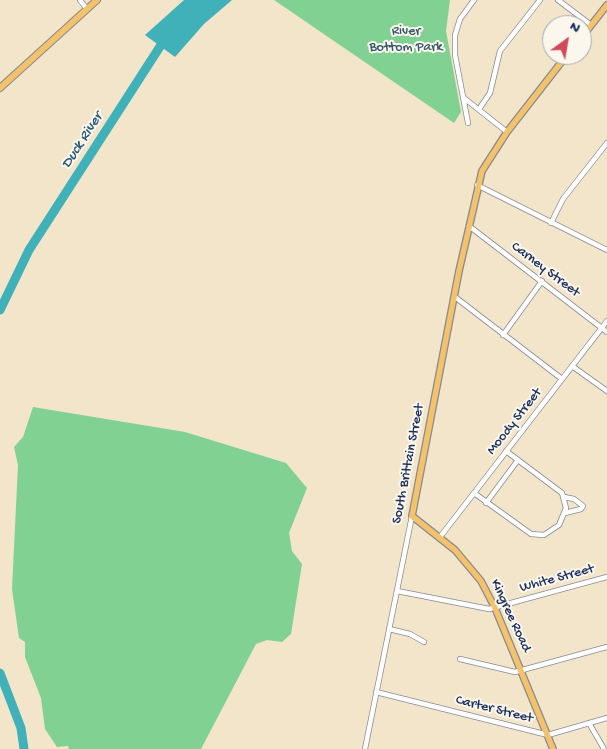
<!DOCTYPE html>
<html>
<head>
<meta charset="utf-8">
<style>
  body { margin:0 }
  #map { position:relative; width:607px; height:749px; overflow:hidden; background:#f2e5ca; font-family:"Gochi Hand",sans-serif }
  canvas { display:block }
  .north { position:absolute; left:542px; top:15px; width:50px; height:50px; box-sizing:border-box; background:#fbf7ec; border:1px solid #a1a7b3; border-radius:50%; rotate:32deg; font-size:14px; font-weight:700; line-height:20px; text-align:center; color:#1b2f5e }
  .north::after { content:''; display:block; margin:auto; width:18px; height:22px; background:#d1495b; clip-path:polygon(50% 0,100% 100%,50% 72%,0 100%) }
</style>
</head>
<body>
<div id="map">
<canvas width="607" height="749"></canvas>
<div class="north">N</div>
</div>
<script>
const ctx = document.querySelector('canvas').getContext('2d');
ctx.lineJoin = 'round';
function fill(path, color) {
  ctx.fillStyle = color;
  ctx.fill(path, 'evenodd');
}
function poly(rows) {
  const path = new Path2D();
  for (const r of rows) {
    path.moveTo(r[0], r[1]);
    for (let i = 2; i < r.length; i += 2) path.lineTo(r[i], r[i + 1]);
  }
  return path;
}
function stroke(path, color, width, dash) {
  ctx.strokeStyle = color;
  ctx.lineWidth = width;
  ctx.lineCap = dash ? 'butt' : 'round';
  ctx.setLineDash(dash || []);
  ctx.stroke(path);
}
function label(font, color, halo, rows, align = 'center') {
  ctx.font = font + ' "Gochi Hand",sans-serif';
  ctx.lineWidth = 4;
  ctx.setLineDash([]);
  ctx.textBaseline = 'middle';
  ctx.strokeStyle = halo;
  ctx.fillStyle = color;
  for (const [text, x, y, turn = 0] of rows) {
    ctx.save();
    ctx.translate(x, y);
    ctx.rotate((+turn || 0) * Math.PI / 180);
    ctx.textAlign = isNaN(turn) ? turn : align;
    if (halo) ctx.strokeText(text, 0, 0);
    ctx.fillText(text, 0, 0);
    ctx.restore();
  }
}
fill(poly([
  [274,0,450,0,446,31,461,112,454,123],
  [33,407,185,432,286,463,307,488,289,533,292,551,302,564,291,634,282,642,267,640,256,644,201,749,69,749,68,746,57,747,45,729,41,698,25,657,25,642,19,638,12,589,18,465,14,447,23,437]
]), '#81d192');
fill(poly([
  [184,0,232,0,204,24,175,57,145,35]
]), '#41b1b9');
stroke(poly([
  [0,310,29,250,161,45,167,39],
  [0,673,21,728,24,749]
]), '#41b1b9', 9);
const minor = poly([
  [80,0,87,9],
  [558,0,591,25],
  [464,98,507,132],
  [479,109,490,93,500,51,540,0],
  [468,123,455,55,455,35,460,19,474,0],
  [477,185,607,250],
  [551,223,563,199,607,143],
  [469,226,607,332],
  [455,297,562,379],
  [503,335,542,281],
  [572,366,607,391],
  [474,493,531,534,544,535,559,525,566,508,562,493,506,451],
  [564,497,574,499,583,506,581,509,565,513],
  [486,503,518,460],
  [440,537,607,321],
  [397,591,489,609,607,577],
  [389,629,410,634,424,642],
  [460,659,515,672,607,647],
  [376,692,548,735,607,718],
  [589,723,604,749],
  [365,749,412,516]
]);
const major = poly([
  [582,37,607,5],
  [553,749,495,608,481,581,455,550,412,516,459,271,482,171,507,132,567,55]
]);
const highway = poly([
  [0,88,97,0]
]);
stroke(minor, '#868a94', 6);
stroke(major, '#868a94', 8);
stroke(highway, '#868a94', 8);
stroke(minor, '#fff', 4.5);
stroke(major, '#f3c26a', 5.5);
stroke(highway, '#f3c26a', 6);
label('14px', '#34586b', '#fbf7ec', [
  ["River",406,32],
  ["Bottom Park",406,48]
]);
label('14px', '#1b2f5e', '#fbf7ec', [
  ["Carney Street",545,270,37],
  ["Moody Street",515,422,-52],
  ["South Brittain Street",409,464,-79],
  ["White Street",557,579,-15],
  ["Kingree Road",510,616,65],
  ["Carter Street",494,710,14]
]);
label('italic 15px', '#285c7e', '#fbf7ec', [
  ["Duck River",83,141,-57]
]);
</script>
</body>
</html>
